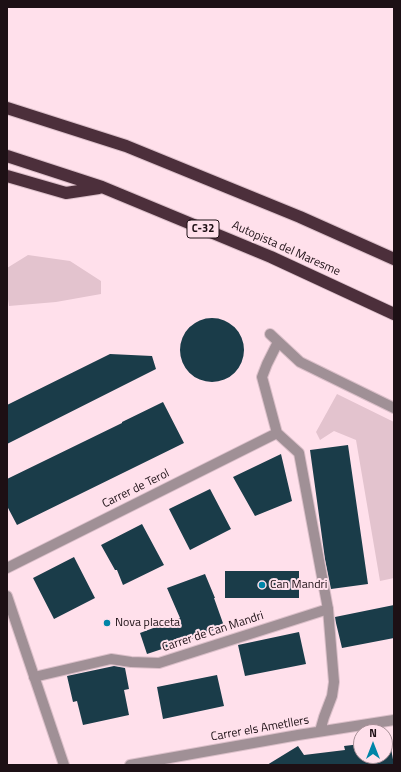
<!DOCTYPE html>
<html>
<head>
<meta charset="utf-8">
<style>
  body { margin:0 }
  #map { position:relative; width:401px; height:772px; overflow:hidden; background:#ffe0eb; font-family:"Titillium Web",sans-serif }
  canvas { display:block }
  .frame { position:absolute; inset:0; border:8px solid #1d1015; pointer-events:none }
  .north { position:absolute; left:353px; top:724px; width:40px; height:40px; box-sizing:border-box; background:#ffe0eb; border:1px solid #a58d95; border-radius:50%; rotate:0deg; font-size:11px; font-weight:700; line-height:16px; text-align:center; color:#1d1015 }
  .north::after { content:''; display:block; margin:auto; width:14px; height:18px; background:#0085a8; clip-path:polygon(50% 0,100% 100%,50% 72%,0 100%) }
</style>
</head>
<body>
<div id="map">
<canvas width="401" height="772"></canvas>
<div class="frame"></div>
<div class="north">N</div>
</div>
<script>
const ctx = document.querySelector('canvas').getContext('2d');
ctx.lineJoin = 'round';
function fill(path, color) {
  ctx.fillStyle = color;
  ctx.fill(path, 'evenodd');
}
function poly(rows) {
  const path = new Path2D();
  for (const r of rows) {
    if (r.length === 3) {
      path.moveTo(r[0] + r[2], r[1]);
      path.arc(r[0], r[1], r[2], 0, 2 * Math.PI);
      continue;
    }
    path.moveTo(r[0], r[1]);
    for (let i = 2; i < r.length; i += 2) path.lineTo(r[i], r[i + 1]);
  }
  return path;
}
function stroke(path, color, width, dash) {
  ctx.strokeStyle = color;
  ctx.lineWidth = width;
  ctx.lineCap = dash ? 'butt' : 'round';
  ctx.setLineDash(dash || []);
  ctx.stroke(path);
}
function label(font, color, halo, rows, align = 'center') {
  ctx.font = font + ' "Titillium Web",sans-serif';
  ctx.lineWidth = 4;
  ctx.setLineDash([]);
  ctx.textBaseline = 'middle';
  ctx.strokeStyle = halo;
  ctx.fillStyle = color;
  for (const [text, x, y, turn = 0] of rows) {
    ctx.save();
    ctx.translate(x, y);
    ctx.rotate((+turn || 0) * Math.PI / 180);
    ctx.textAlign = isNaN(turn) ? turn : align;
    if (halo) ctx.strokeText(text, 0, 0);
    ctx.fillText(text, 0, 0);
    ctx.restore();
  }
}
fill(poly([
  [28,255,70,261,101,281,101,294,56,302,9,306,7,292,7,268],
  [337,394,394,422,394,578,380,581,356,440,334,431,320,440,316,432]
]), '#e3c3ce');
fill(poly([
  [212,350,32],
  [110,354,152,356,156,369,7,444,7,405],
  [163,402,184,443,17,525,7,506,7,479,122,423,122,422],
  [348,445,368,584,331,589,325,559,310,450],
  [281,454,292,501,255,516,233,477],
  [210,489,231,529,190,550,169,509],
  [142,524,164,565,123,585,117,570,115,570,101,545],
  [74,557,95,598,54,619,33,578],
  [225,571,299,571,299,598,225,598],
  [205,574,215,598,214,598,224,626,186,641,147,654,140,633,180,618,167,588],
  [394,605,394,638,342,648,336,623,335,617],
  [299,632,306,664,245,676,238,645],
  [114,666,125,668,129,689,124,690,129,715,83,725,77,701,73,702,67,676],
  [217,675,224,706,163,719,157,687],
  [385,743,390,743,394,765,267,765,298,746,304,755,345,750,344,746,361,744,361,756,385,756]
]), '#1a3c49');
const pedestrian = poly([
  [34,677,111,659,131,662,159,663,328,609]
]);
const minor = poly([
  [270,334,300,362,394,408],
  [278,342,267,364,262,377,277,433,299,453,328,609,334,682,332,696,324,717,320,731],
  [7,568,277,433],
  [7,596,64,765],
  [130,765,298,735,394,720]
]);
const motorway = poly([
  [7,108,126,146,300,217,394,259],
  [7,156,102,187,271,257,394,314],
  [7,176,66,193,99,188]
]);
stroke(pedestrian, '#dbbfc9', 12);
stroke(minor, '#dbbfc9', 12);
stroke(motorway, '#dbbfc9', 14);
stroke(pedestrian, '#a09096', 10);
stroke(minor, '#a09096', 10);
stroke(motorway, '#4c2f3b', 12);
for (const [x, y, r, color] of [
  [262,585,4,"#0085a8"],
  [107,623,4,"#0085a8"]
]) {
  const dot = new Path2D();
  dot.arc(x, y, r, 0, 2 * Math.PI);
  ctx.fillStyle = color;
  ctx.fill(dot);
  stroke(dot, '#ffe0eb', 1.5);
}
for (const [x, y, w] of [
  [203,229,32]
]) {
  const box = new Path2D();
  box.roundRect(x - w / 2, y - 9, w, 18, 3);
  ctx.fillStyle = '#ffe0eb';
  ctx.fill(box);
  stroke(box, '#1d1015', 1);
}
label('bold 11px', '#1d1015', null, [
  ["C-32",203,229]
]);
label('12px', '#1d1015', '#ffe0eb', [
  ["Autopista del Maresme",286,249,24],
  ["Carrer de Terol",136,489,-26],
  ["Carrer de Can Mandri",213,632,-18],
  ["Carrer els Ametllers",260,729,-10]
]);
label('12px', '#1d1015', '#ffe0eb', [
  ["Can Mandri",270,585],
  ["Nova placeta",115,623]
], 'left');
</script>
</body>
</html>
